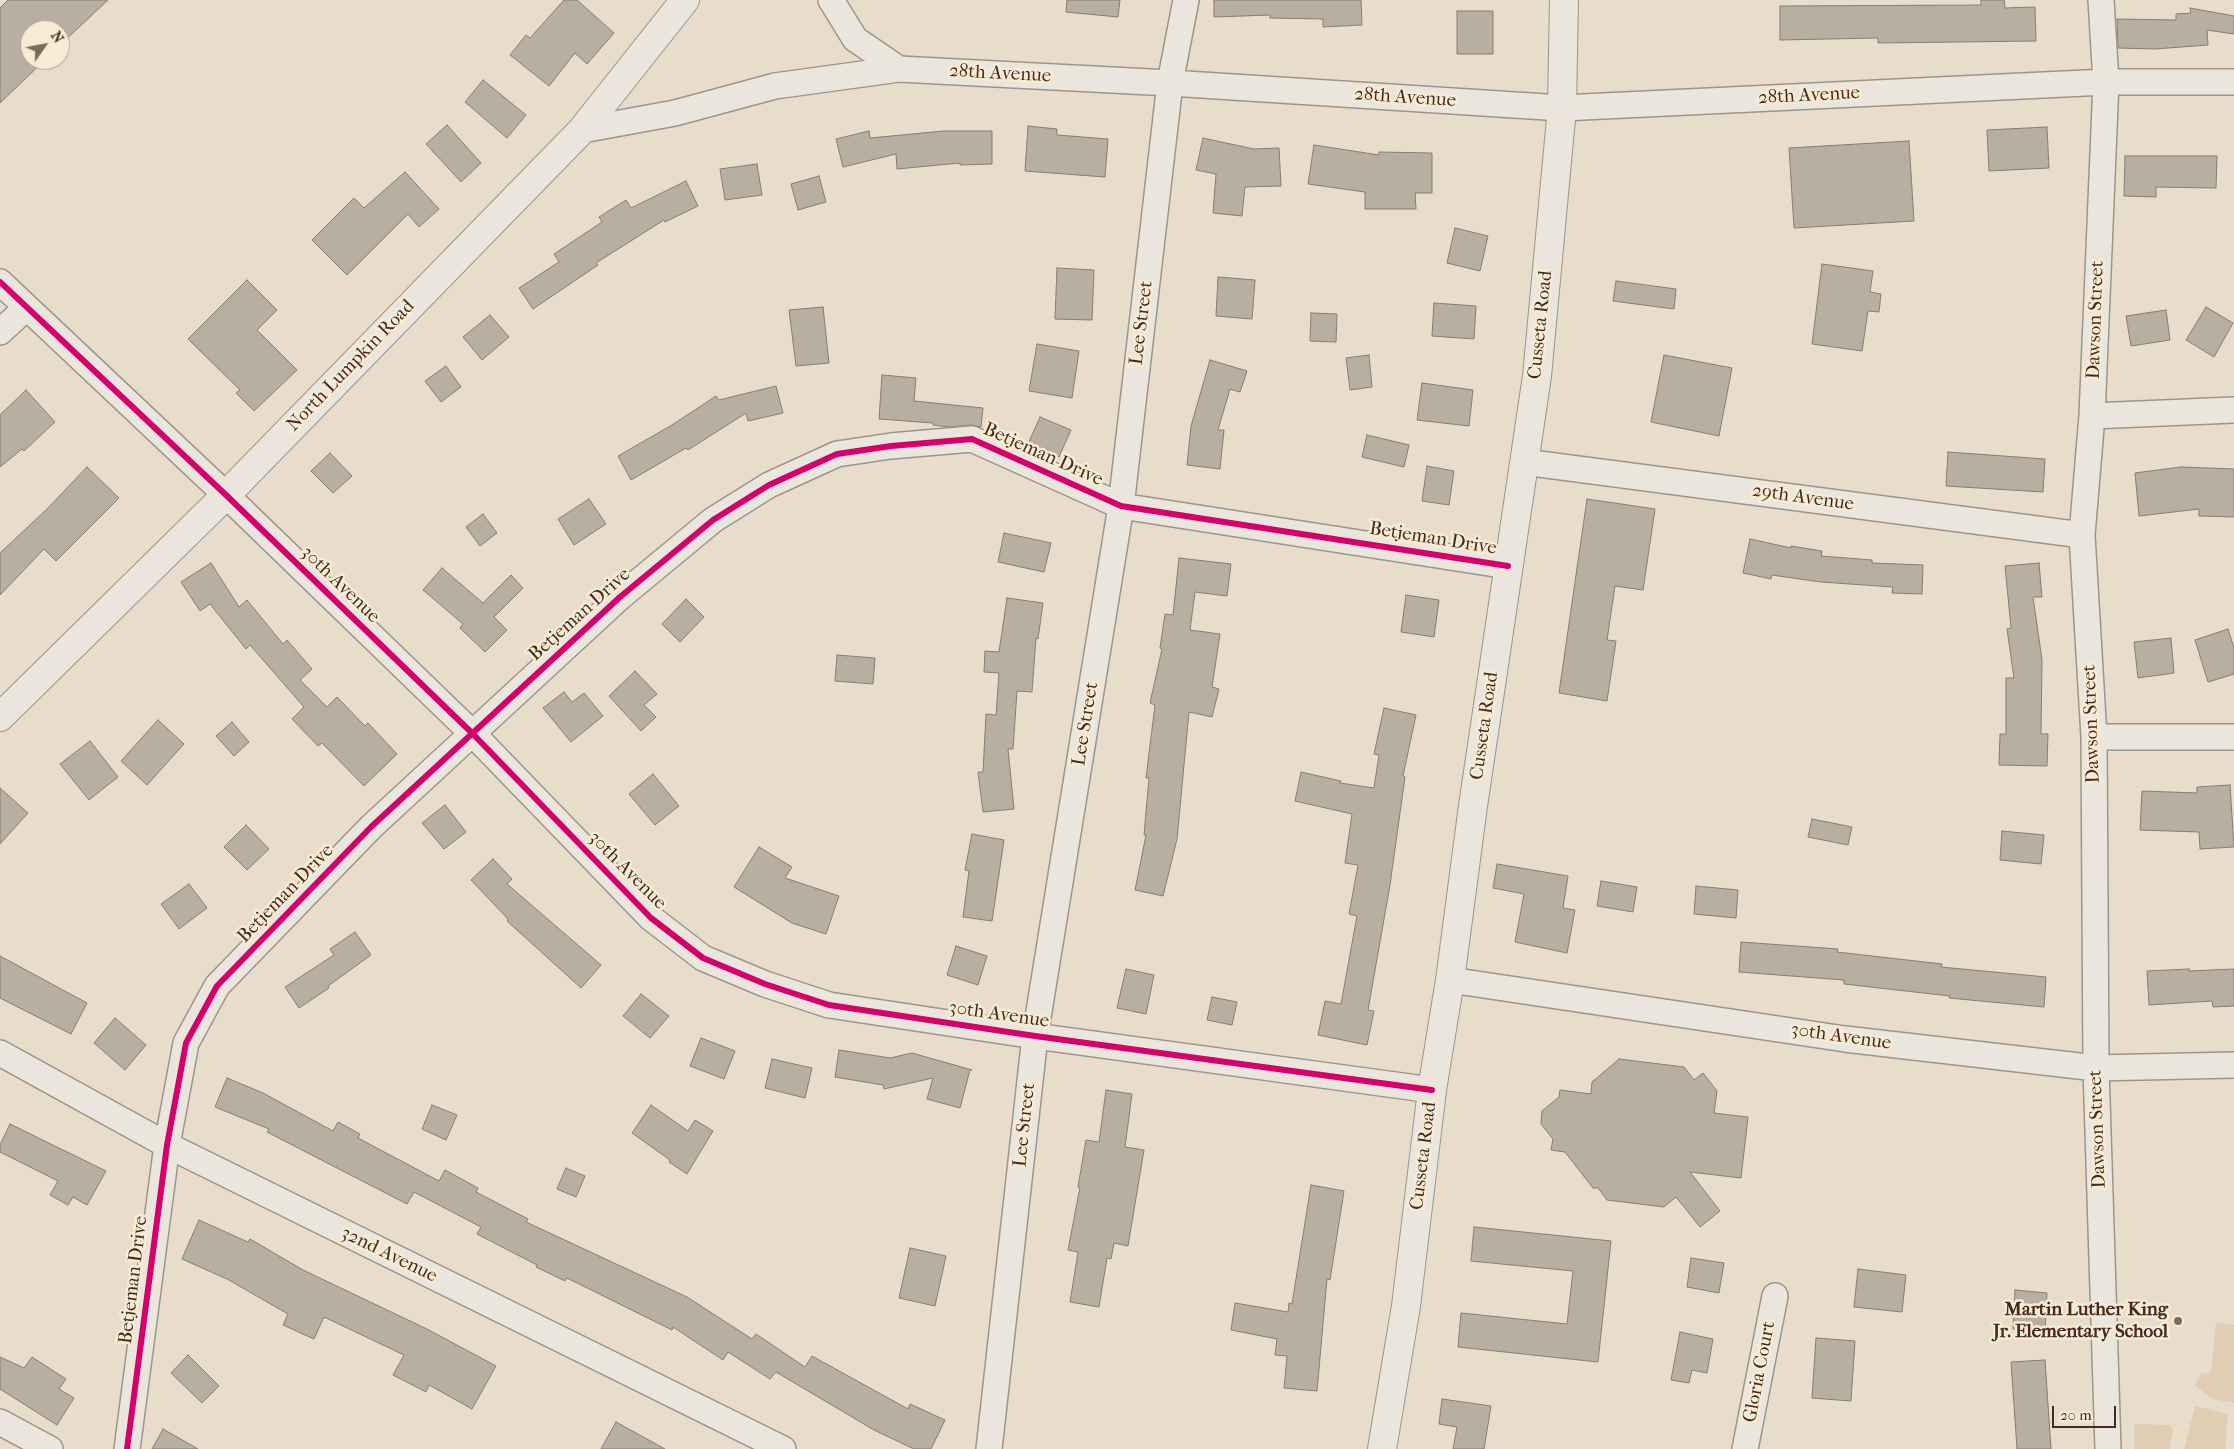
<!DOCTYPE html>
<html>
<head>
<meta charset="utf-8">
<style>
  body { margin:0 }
  #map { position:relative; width:2234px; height:1449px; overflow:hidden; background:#e8dcca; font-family:"IM FELL French Canon",serif }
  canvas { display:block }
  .north { position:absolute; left:20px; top:20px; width:50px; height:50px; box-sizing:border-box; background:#f8ebd4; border:1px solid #b09e8c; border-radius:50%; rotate:57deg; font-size:14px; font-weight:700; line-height:20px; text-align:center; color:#442a20 }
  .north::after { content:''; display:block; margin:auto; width:18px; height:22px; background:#7d685c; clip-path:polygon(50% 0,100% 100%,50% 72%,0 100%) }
  .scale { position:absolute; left:2052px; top:1406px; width:64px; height:22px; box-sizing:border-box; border:2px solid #442a20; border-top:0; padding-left:6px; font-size:15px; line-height:18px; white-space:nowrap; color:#442a20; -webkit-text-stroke:4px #f8ebd4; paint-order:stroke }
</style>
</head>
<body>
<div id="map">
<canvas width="2234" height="1449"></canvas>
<div class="north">N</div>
<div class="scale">20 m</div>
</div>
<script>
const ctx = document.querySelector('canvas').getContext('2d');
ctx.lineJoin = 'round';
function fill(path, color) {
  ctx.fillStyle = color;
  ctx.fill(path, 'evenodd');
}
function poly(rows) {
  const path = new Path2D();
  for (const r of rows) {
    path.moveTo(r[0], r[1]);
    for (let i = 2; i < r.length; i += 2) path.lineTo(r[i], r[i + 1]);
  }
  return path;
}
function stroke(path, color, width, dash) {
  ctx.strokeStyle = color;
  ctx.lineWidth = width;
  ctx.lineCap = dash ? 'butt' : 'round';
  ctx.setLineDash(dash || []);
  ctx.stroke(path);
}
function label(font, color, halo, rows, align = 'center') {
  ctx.font = font + ' "IM FELL French Canon",serif';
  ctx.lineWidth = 5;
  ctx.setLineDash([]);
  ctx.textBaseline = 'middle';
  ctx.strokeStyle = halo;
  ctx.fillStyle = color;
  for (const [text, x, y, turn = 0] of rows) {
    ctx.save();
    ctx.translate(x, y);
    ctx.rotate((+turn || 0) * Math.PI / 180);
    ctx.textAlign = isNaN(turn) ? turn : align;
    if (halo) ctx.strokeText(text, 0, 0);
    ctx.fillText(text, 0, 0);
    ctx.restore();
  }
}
fill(poly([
  [2216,1322,2234,1325,2234,1403,2212,1399,2195,1385,2201,1374,2211,1373],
  [2195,1406,2228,1414,2225,1449,2184,1449],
  [2135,1424,2170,1425,2173,1430,2169,1449,2135,1449]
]), '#dfcdb4');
const building = poly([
  [8,0,108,0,60,45,60,30,30,30,30,60,45,60,0,103,0,8,8,0],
  [564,0,577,0,614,33,587,64,575,53,549,86,510,55,526,35,530,38,564,0],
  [1067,0,1120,0,1118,17,1066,12,1067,0],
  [1214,0,1361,0,1362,25,1323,27,1323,19,1270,18,1270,15,1214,17,1214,0],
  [1981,0,2004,0,2005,8,2035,7,2036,41,1878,43,1878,38,1780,40,1780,6,1981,5,1981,0],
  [2190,8,2234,16,2234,34,2207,30,2208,45,2155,49,2118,48,2117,19,2176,20,2176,14,2191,13,2190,8],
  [1457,11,1493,11,1493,54,1457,54,1457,11],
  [483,80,526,115,507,138,465,102,483,80],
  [447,125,481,163,461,182,426,144,447,125],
  [1028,126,1057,129,1057,135,1108,139,1105,177,1025,171,1028,126],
  [2047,127,2049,168,1989,171,1987,130,2047,127],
  [869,131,870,138,944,131,992,131,992,164,960,165,960,163,897,169,896,154,843,167,836,139,869,131],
  [1203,138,1254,149,1279,148,1281,186,1245,187,1242,216,1213,213,1216,174,1196,170,1203,138],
  [1909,141,1914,221,1794,228,1789,148,1909,141],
  [1314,145,1379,155,1379,152,1432,153,1432,193,1415,193,1416,209,1365,209,1365,192,1308,184,1314,145],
  [2125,156,2217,156,2216,188,2156,187,2156,197,2124,196,2125,156],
  [757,164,762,195,725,200,720,169,757,164],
  [405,172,439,209,419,227,408,214,347,275,312,240,354,198,364,208,405,172],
  [819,176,826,202,798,210,791,184,819,176],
  [686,181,698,206,665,222,664,220,596,263,598,265,533,309,519,288,559,262,554,254,602,222,599,217,626,200,631,208,686,181],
  [1455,228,1488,236,1480,271,1447,263,1455,228],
  [1822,264,1873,271,1870,292,1881,294,1879,312,1868,311,1862,351,1812,344,1822,264],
  [1057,268,1094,270,1092,320,1055,319,1057,268],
  [1218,277,1255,280,1252,319,1216,316,1218,277],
  [247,280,277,310,257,330,297,370,254,411,236,393,240,390,188,339,247,280],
  [1616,281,1676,289,1674,309,1613,301,1616,281],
  [1434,303,1476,306,1474,339,1432,336,1434,303],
  [823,307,829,363,796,366,789,310,823,307],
  [2206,307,2233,323,2214,357,2186,340,2206,307],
  [2166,310,2170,340,2131,346,2126,316,2166,310],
  [1311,313,1337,314,1336,342,1310,341,1311,313],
  [490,315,509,337,482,360,463,337,490,315],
  [1037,344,1079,351,1072,398,1029,391,1037,344],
  [1369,355,1372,387,1350,390,1346,358,1369,355],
  [1664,355,1732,368,1719,436,1651,422,1664,355],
  [1210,360,1247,371,1240,392,1230,389,1218,430,1224,430,1220,469,1187,465,1191,426,1210,360],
  [446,366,461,387,441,402,425,381,446,366],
  [882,375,916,378,914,401,983,408,981,427,971,425,949,427,933,425,933,423,879,419,882,375],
  [1422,383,1473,390,1469,426,1417,420,1422,383],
  [776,386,783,413,748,421,746,413,688,450,686,448,631,480,618,456,672,425,716,396,719,400,776,386],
  [26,390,55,422,24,451,22,449,0,467,0,415,26,390],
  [1040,417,1071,430,1059,457,1028,444,1040,417],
  [1367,435,1409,445,1404,467,1362,457,1367,435],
  [1948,452,2045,459,2043,492,1946,486,1948,452],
  [330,453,352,476,333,493,311,471,330,453],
  [1427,466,1454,471,1449,505,1422,501,1427,466],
  [87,467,119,498,56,561,44,549,0,595,0,553,47,509,87,467],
  [2181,467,2234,469,2234,517,2199,516,2199,509,2139,516,2135,473,2181,467],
  [589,499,606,524,574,545,558,519,589,499],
  [1587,499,1655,509,1643,590,1615,586,1607,640,1616,641,1607,701,1559,693,1587,499],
  [483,514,497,533,480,546,466,527,483,514],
  [1004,533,1051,543,1044,572,998,562,1004,533],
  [1750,539,1791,548,1791,546,1822,551,1821,556,1872,560,1872,563,1923,565,1922,594,1892,593,1893,587,1821,582,1772,575,1771,579,1743,573,1750,539],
  [1179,558,1231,564,1227,596,1195,592,1190,630,1220,634,1212,687,1219,689,1212,717,1189,712,1177,839,1163,896,1135,890,1146,835,1144,835,1149,778,1146,778,1155,705,1150,703,1162,649,1160,648,1165,614,1173,615,1179,558],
  [211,563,239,607,247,600,283,644,287,640,312,669,300,680,327,707,337,697,365,726,368,723,397,754,364,786,322,743,318,746,292,719,304,707,250,645,246,649,210,604,200,611,181,582,211,563],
  [2039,563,2042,597,2033,597,2042,660,2041,734,2048,734,2047,766,1999,765,2000,734,2006,734,2006,678,2014,678,2007,629,2011,628,2005,566,2039,563],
  [442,568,483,603,511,575,523,588,494,617,507,630,485,652,460,628,463,624,423,590,442,568],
  [1406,595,1439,600,1434,637,1401,632,1406,595],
  [1007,598,1043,603,1038,639,1036,638,1032,692,1017,691,1013,749,1008,749,1014,809,983,812,978,772,983,772,986,714,996,715,999,673,984,672,985,651,999,652,1007,598],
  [686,599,704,617,680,642,662,624,686,599],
  [2228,629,2234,648,2234,674,2208,682,2195,640,2228,629],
  [2171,638,2174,673,2138,678,2134,642,2171,638],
  [837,655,875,658,873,684,835,681,837,655],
  [635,671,657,694,644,705,656,717,641,731,609,696,635,671],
  [564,692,572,702,584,693,603,716,571,742,543,708,564,692],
  [1384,708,1416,715,1403,776,1405,777,1390,885,1368,1010,1374,1011,1367,1045,1318,1035,1325,1001,1341,1004,1357,916,1349,914,1358,865,1345,863,1352,814,1295,801,1301,772,1341,781,1340,783,1374,788,1379,755,1374,754,1384,708],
  [158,720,184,744,147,785,121,761,158,720],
  [232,722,249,742,234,756,216,736,232,722],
  [90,741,118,777,89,800,60,764,90,741],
  [653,774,679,806,655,825,629,794,653,774],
  [2230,785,2234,847,2200,849,2199,832,2140,830,2142,791,2197,793,2197,787,2230,785],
  [0,788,28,813,0,844,0,788],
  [445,805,466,832,444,849,422,823,445,805],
  [1812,819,1852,827,1848,845,1808,837,1812,819],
  [246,825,269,849,247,870,224,847,246,825],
  [2002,831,2044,835,2041,864,2000,860,2002,831],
  [972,834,1004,840,992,921,963,917,969,871,965,870,972,834],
  [759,847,792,867,785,878,839,896,826,934,792,923,734,887,759,847],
  [493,859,512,879,507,884,601,965,581,988,507,921,508,919,471,880,493,859],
  [1497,864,1568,876,1563,908,1575,910,1567,953,1515,942,1524,894,1493,888,1497,864],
  [1601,881,1637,887,1633,912,1597,906,1601,881],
  [189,884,207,908,179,929,161,904,189,884],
  [1696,886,1738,890,1736,918,1694,914,1696,886],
  [355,932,371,955,328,986,329,988,299,1008,285,987,334,955,330,949,355,932],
  [1741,942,1838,949,1837,952,1942,964,1941,967,2046,977,2044,1007,1949,998,1950,996,1844,984,1844,980,1739,972,1741,942],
  [956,946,987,956,978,985,947,975,956,946],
  [0,956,87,1003,71,1034,0,998,0,956],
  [1126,969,1154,975,1146,1014,1117,1008,1126,969],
  [2189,969,2189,971,2234,969,2234,1006,2213,1007,2212,1001,2149,1005,2147,971,2189,969],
  [641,994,669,1016,650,1038,623,1016,641,994],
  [1212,997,1237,1002,1232,1025,1207,1020,1212,997],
  [115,1018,146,1045,125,1070,94,1043,115,1018],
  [701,1038,735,1051,724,1079,690,1066,701,1038],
  [839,1050,890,1058,912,1053,972,1070,970,1070,960,1108,927,1099,933,1078,884,1089,883,1085,835,1077,839,1050],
  [772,1059,812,1068,805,1098,765,1088,772,1059],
  [1619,1059,1684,1067,1694,1080,1703,1073,1717,1091,1714,1113,1748,1117,1741,1178,1690,1172,1720,1211,1700,1227,1676,1197,1664,1207,1607,1200,1598,1188,1593,1188,1565,1152,1551,1150,1553,1139,1541,1124,1542,1111,1559,1097,1560,1090,1591,1094,1592,1082,1619,1059],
  [227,1078,263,1093,333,1131,338,1122,360,1134,358,1138,439,1181,445,1170,478,1188,476,1192,528,1219,526,1222,687,1297,752,1339,756,1334,805,1367,812,1356,908,1409,910,1404,945,1420,931,1449,914,1449,874,1430,776,1372,770,1379,728,1352,723,1360,673,1327,672,1330,567,1278,565,1281,536,1267,537,1265,477,1234,481,1227,414,1192,407,1204,267,1132,269,1129,215,1107,227,1078],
  [1106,1090,1132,1094,1125,1147,1144,1150,1128,1246,1114,1243,1111,1259,1107,1258,1099,1307,1070,1302,1078,1252,1068,1250,1080,1187,1078,1187,1086,1140,1099,1142,1106,1090],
  [432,1105,457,1115,446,1140,422,1129,432,1105],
  [651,1105,688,1131,695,1120,713,1131,687,1174,669,1162,670,1160,632,1133,651,1105],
  [10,1124,106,1171,87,1205,73,1197,68,1205,50,1195,58,1181,0,1152,0,1145,10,1124],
  [566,1168,585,1176,576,1197,557,1189,566,1168],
  [1311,1185,1344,1191,1330,1280,1327,1279,1317,1391,1284,1388,1287,1356,1275,1355,1277,1339,1231,1330,1235,1303,1288,1312,1289,1303,1292,1304,1311,1185],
  [199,1220,248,1242,250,1239,303,1270,427,1329,496,1366,472,1409,429,1385,426,1392,393,1375,404,1355,324,1317,314,1339,283,1325,288,1314,227,1279,182,1259,199,1220],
  [1474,1227,1611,1241,1598,1362,1458,1347,1461,1313,1567,1324,1573,1271,1471,1261,1474,1227],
  [910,1248,946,1256,935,1306,899,1298,910,1248],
  [1691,1258,1724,1263,1719,1293,1687,1287,1691,1258],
  [1858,1269,1906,1275,1902,1312,1854,1307,1858,1269],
  [2015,1290,2047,1293,2045,1331,2013,1329,2015,1290],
  [1680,1332,1713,1339,1707,1373,1692,1370,1689,1383,1671,1380,1680,1332],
  [1816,1338,1855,1341,1851,1401,1812,1398,1816,1338],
  [188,1355,219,1386,202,1403,171,1373,188,1355],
  [0,1357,24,1368,32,1357,66,1379,59,1389,74,1398,57,1425,0,1389,0,1357],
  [2045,1360,2051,1449,2017,1449,2011,1362,2045,1360],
  [1442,1399,1491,1406,1484,1449,1453,1449,1457,1427,1439,1424,1442,1399],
  [616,1422,665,1449,601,1449,616,1422],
  [163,1429,198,1449,152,1449,163,1429]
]);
fill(building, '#b8aea2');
stroke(building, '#877d73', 1);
const minor = poly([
  [831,0,855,39,899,69],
  [2101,0,2106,82,2092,416,2082,535,2094,737,2096,1068,2108,1449],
  [582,130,675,113,775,86,899,69,1170,83,1562,108,2106,82,2234,82],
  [0,282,226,495,473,734,651,918,703,958,765,984,829,1005,1035,1036,1432,1090],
  [0,332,26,308],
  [2092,416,2234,410],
  [1524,462,2082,535],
  [2094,737,2234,737],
  [1450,980,1845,1039,2096,1068,2234,1065],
  [0,1053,167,1145,783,1449],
  [0,1422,50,1449],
  [127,1449,167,1145,186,1043,217,986,371,827,620,597,713,520,769,485,837,454,891,446,972,439,1121,506,1508,566],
  [989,1449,1035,1036,1121,506,1170,83,1186,0],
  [1745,1449,1775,1296]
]);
const tertiary = poly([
  [0,717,226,495,582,130,685,0],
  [1382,1449,1406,1306,1432,1090,1450,980,1473,806,1537,376,1562,108,1564,0]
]);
stroke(minor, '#9f9489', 28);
stroke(tertiary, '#9f9489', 30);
stroke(minor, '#ebe6dd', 25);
stroke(tertiary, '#ebe6dd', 28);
stroke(poly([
  [0,282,226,495,473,734,651,918,703,958,765,984,829,1005,1035,1036,1432,1090],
  [127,1449,167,1145,186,1043,217,986,371,827,620,597,713,520,769,485,837,454,891,446,972,439,1121,506,1508,566]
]), '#d6006c', 6);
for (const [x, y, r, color] of [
  [2178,1321,5,"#7d685c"]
]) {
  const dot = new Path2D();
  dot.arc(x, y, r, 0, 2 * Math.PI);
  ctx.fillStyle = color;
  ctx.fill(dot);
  stroke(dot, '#f8ebd4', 2);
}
label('19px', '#442a20', '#f8ebd4', [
  ["28th Avenue",1000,74,3],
  ["28th Avenue",1809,96,-3],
  ["28th Avenue",1405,98,4],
  ["Dawson Street",2096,320,-88],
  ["Lee Street",1142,323,-83],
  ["Cusseta Road",1541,325,-84],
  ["North Lumpkin Road",351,366,-46],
  ["Betjeman Drive",1043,455,24],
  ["29th Avenue",1803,498,8],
  ["Betjeman Drive",1433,539,9],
  ["30th Avenue",340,585,44],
  ["Betjeman Drive",580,615,-42],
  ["Lee Street",1086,724,-81],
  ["Dawson Street",2092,724,-92],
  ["Cusseta Road",1485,726,-82],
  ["30th Avenue",627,871,45],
  ["Betjeman Drive",286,894,-46],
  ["30th Avenue",999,1015,8],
  ["30th Avenue",1841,1037,8],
  ["Lee Street",1025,1125,-84],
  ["Dawson Street",2098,1129,-92],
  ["Cusseta Road",1424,1156,-83],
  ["32nd Avenue",389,1255,26],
  ["Betjeman Drive",134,1280,-83],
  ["Gloria Court",1760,1372,-79]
]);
label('bold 19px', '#442a20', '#f8ebd4', [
  ["Martin Luther King",2168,1310],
  ["Jr. Elementary School",2168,1332]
], 'right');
</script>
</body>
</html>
